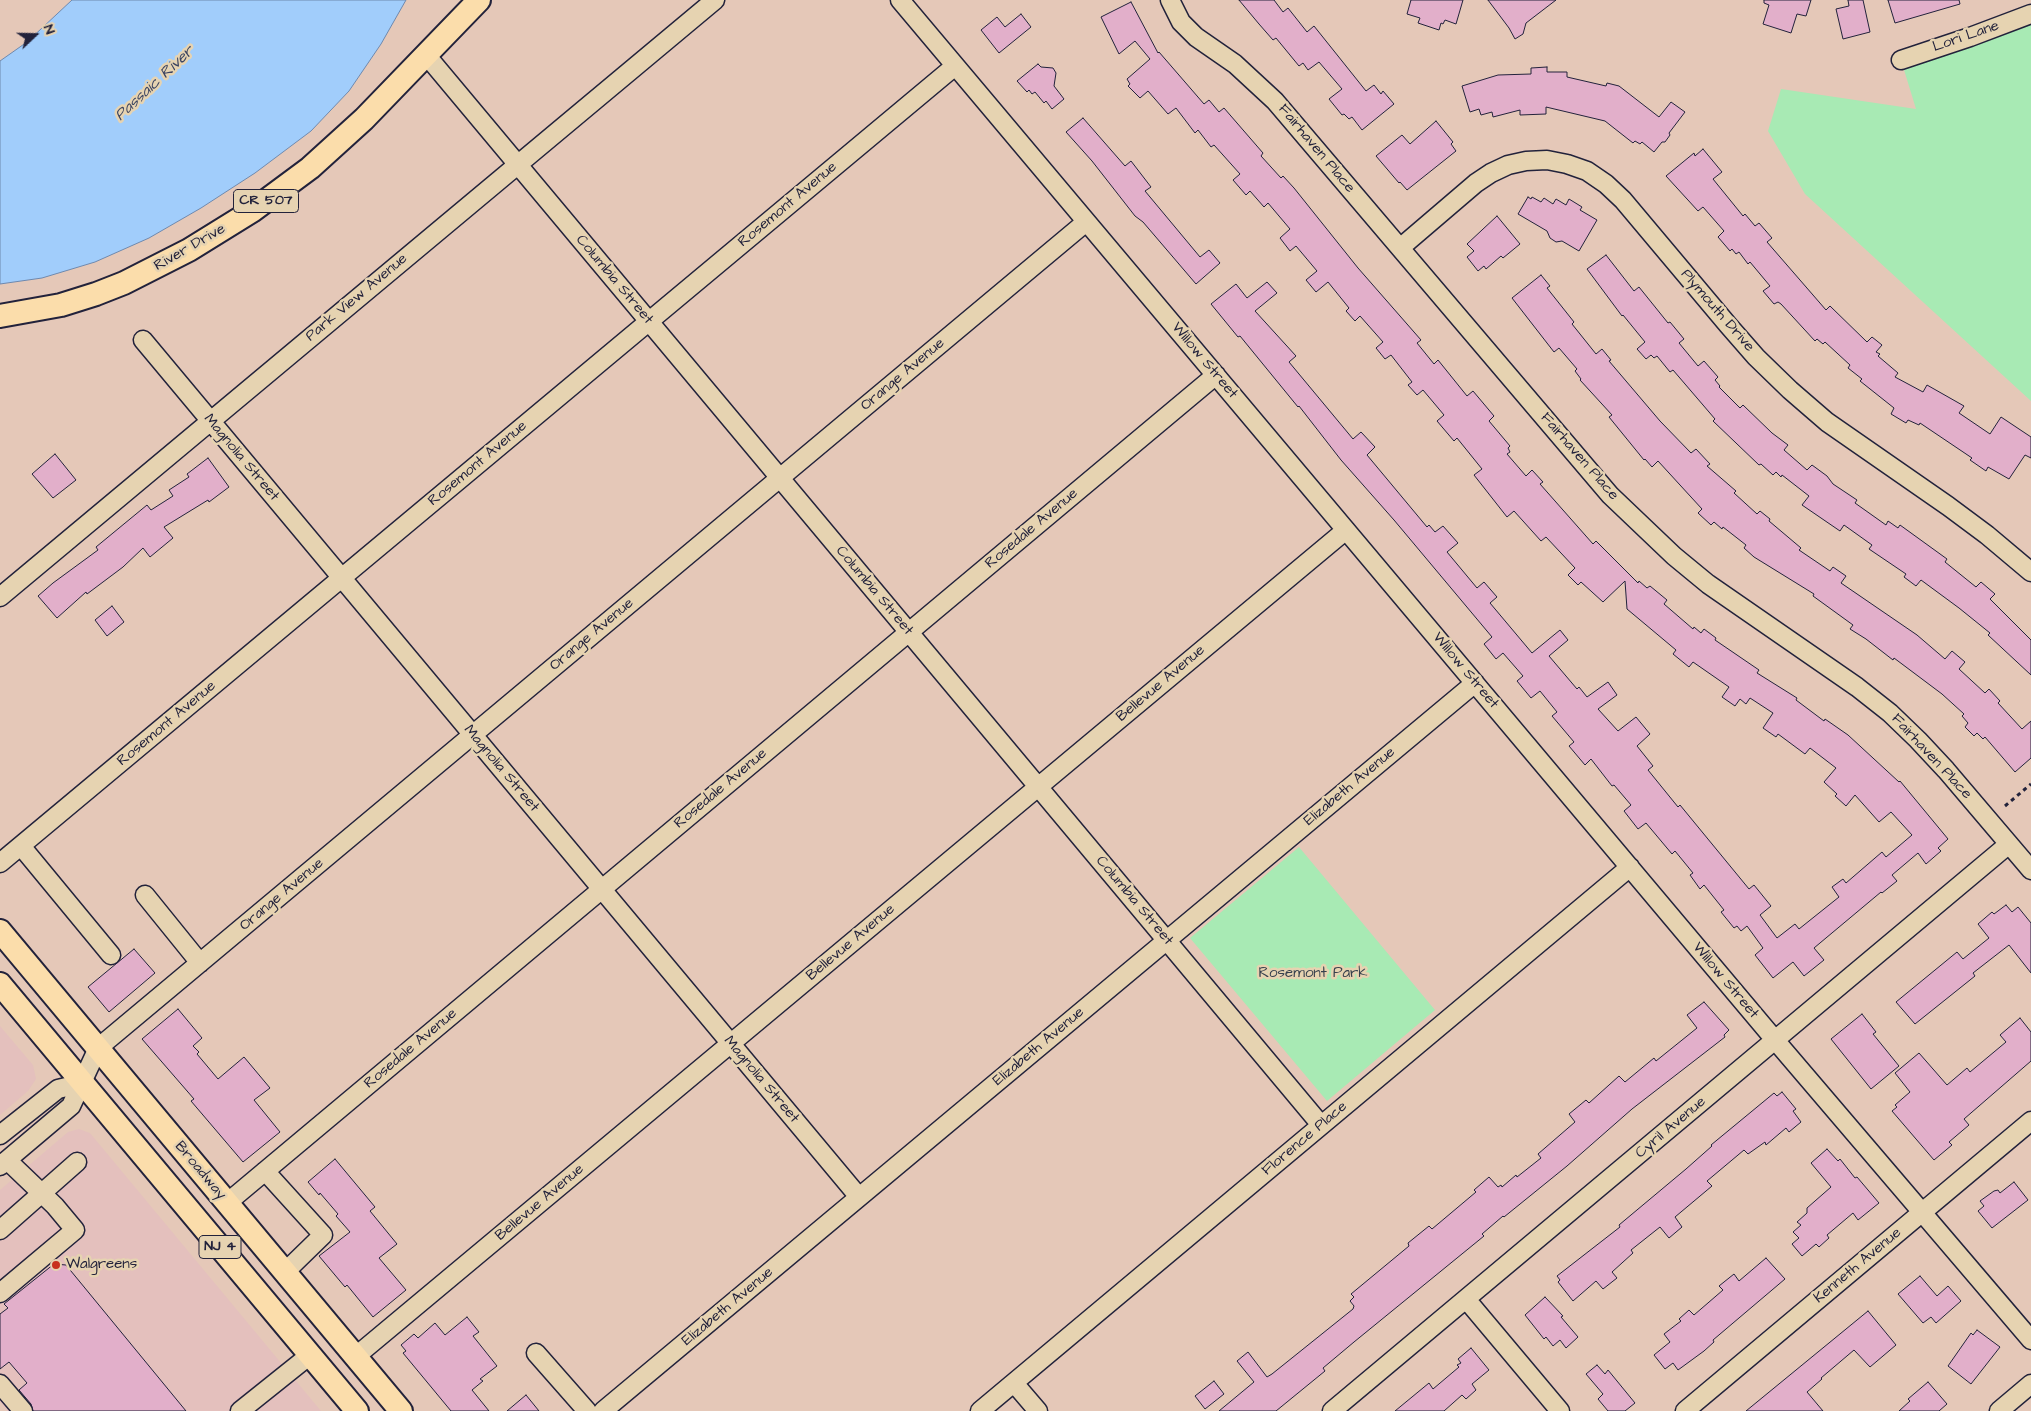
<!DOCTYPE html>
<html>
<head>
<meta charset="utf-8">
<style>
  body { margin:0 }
  #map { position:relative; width:2031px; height:1411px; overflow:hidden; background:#e5c8b8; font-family:"Architects Daughter",sans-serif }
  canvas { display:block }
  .north { position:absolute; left:10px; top:10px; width:50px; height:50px; -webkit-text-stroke:4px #e6d3b1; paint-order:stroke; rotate:69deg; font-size:14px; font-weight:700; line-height:20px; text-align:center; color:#22223b }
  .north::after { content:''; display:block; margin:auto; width:18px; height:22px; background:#22223b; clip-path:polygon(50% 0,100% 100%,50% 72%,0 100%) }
</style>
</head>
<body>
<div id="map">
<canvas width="2031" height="1411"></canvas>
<div class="north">N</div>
</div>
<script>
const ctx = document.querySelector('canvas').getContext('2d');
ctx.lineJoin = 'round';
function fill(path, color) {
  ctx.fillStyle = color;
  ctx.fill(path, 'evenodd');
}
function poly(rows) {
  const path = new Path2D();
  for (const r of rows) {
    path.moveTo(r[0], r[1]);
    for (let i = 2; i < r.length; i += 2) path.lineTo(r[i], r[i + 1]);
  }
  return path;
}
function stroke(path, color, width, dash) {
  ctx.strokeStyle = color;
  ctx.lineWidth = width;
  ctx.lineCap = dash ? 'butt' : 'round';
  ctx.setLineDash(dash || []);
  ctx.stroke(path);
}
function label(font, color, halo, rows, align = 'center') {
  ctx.font = font + ' "Architects Daughter",sans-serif';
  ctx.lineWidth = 5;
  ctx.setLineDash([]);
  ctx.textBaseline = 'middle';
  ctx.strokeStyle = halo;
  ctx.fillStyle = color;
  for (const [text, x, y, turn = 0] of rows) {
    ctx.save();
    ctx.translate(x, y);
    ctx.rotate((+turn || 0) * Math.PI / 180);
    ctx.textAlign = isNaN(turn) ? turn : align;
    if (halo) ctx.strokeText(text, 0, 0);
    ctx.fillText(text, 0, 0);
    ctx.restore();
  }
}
fill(poly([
  [0,1026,33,1065,36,1079,28,1091,0,1115],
  [79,1129,90,1133,321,1411,7,1411,0,1402,0,1190,68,1132]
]), '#e4c0bd');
fill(poly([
  [2031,13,2031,401,1805,194,1768,131,1781,89,1916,109,1901,60],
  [1299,847,1435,1010,1327,1101,1190,938]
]), '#a8eab4');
const water = poly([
  [72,0,406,0,381,44,349,91,311,131,255,173,201,208,149,238,95,262,42,278,0,284,0,61,27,42,72,0]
]);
fill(water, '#a1cdfb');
stroke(water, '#6e89ae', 1);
const building = poly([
  [1239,0,1274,0,1283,12,1288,8,1307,32,1314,26,1366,91,1374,85,1381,94,1383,91,1394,104,1362,130,1352,117,1349,119,1344,114,1342,115,1329,99,1342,89,1319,62,1308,70,1303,63,1299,66,1276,38,1273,40,1259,24,1239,0],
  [1411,0,1463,0,1456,24,1445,20,1443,24,1441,23,1439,30,1418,23,1420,18,1407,14,1411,0],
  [1488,0,1556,0,1526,23,1523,34,1515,39,1509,28,1488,0],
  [1764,0,1811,0,1806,16,1797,14,1791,33,1763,24,1769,5,1764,3,1764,0],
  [1848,0,1863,0,1870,32,1843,39,1836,9,1849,6,1848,0],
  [1888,0,1959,0,1960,4,1895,23,1888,0],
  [1131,2,1158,53,1159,52,1204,104,1209,100,1219,112,1224,108,1263,153,1261,156,1281,178,1283,176,1294,188,1358,268,1421,340,1417,343,1434,364,1438,360,1467,396,1473,391,1494,416,1489,421,1510,446,1508,448,1510,452,1507,454,1526,476,1532,470,1543,482,1540,484,1593,544,1596,541,1638,583,1639,581,1647,588,1650,586,1667,600,1664,604,1693,629,1694,627,1701,633,1704,629,1716,638,1715,640,1759,670,1757,673,1797,698,1796,700,1824,721,1825,719,1848,735,1899,782,1900,781,1948,839,1938,848,1941,851,1926,864,1918,853,1892,875,1897,881,1882,893,1881,892,1814,948,1824,960,1804,976,1793,962,1773,978,1755,955,1763,948,1747,926,1741,931,1737,926,1734,928,1721,912,1724,910,1704,885,1700,889,1690,875,1693,873,1675,851,1672,854,1646,823,1638,829,1624,811,1631,805,1614,785,1612,786,1591,759,1585,765,1569,746,1574,742,1552,716,1557,712,1540,691,1531,698,1517,681,1523,676,1503,653,1496,659,1484,644,1492,637,1394,520,1341,460,1299,406,1298,407,1240,336,1238,337,1211,304,1236,284,1247,298,1267,282,1277,293,1255,311,1296,356,1289,362,1353,439,1361,432,1375,447,1367,455,1427,527,1429,525,1435,532,1443,526,1458,543,1447,552,1477,588,1484,582,1497,597,1490,603,1532,653,1560,630,1568,640,1549,656,1577,689,1579,687,1587,697,1608,682,1617,695,1598,709,1618,731,1636,717,1650,734,1637,746,1653,766,1648,770,1678,807,1680,805,1749,889,1754,885,1771,906,1760,915,1777,938,1795,924,1799,929,1839,897,1832,887,1843,879,1846,883,1882,852,1886,857,1912,835,1891,812,1879,822,1855,795,1846,806,1835,796,1837,794,1824,782,1836,768,1810,748,1805,754,1778,734,1776,737,1763,728,1773,713,1750,698,1746,704,1740,699,1735,706,1722,697,1729,687,1693,662,1689,667,1673,654,1676,650,1627,609,1625,581,1603,602,1581,582,1578,585,1568,575,1575,568,1546,537,1541,541,1514,511,1507,517,1474,475,1482,469,1457,438,1454,441,1437,421,1444,415,1423,390,1417,395,1408,385,1412,382,1391,355,1385,359,1376,348,1383,342,1360,316,1355,321,1346,311,1349,308,1328,282,1316,292,1306,280,1317,271,1296,246,1290,251,1280,238,1290,229,1268,203,1264,207,1250,191,1246,195,1233,180,1240,174,1214,145,1211,147,1198,130,1195,133,1176,108,1168,114,1148,91,1140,98,1128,86,1130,84,1127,79,1150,59,1135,41,1119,54,1101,17,1131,2],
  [1021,14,1031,27,999,53,981,30,997,17,1005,27,1021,14],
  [1038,64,1041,67,1053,68,1056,73,1054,86,1064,99,1052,109,1046,101,1044,103,1035,92,1032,94,1029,90,1027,92,1017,81,1038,64],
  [1547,67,1547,72,1567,72,1567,77,1606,86,1607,83,1619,86,1659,117,1671,102,1685,112,1669,133,1670,135,1665,142,1662,142,1654,152,1642,142,1640,144,1635,141,1633,143,1605,121,1546,107,1546,114,1520,115,1520,110,1493,117,1492,112,1481,115,1479,109,1470,112,1462,86,1498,75,1531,74,1531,68,1547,67],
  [1083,118,1125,166,1131,161,1151,187,1145,191,1200,257,1209,250,1220,263,1196,284,1143,222,1135,216,1092,161,1066,132,1083,118],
  [1436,121,1453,142,1451,144,1456,151,1407,190,1400,182,1399,183,1376,156,1402,135,1410,144,1436,121],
  [1703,149,1722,172,1713,179,1743,216,1745,214,1755,226,1759,223,1772,238,1767,242,1826,310,1830,306,1867,342,1872,337,1882,345,1876,352,1880,354,1878,356,1898,373,1895,377,1923,392,1927,385,1964,406,1959,413,1990,434,2001,417,2031,437,2031,458,2025,455,2009,479,1988,467,1986,471,1970,460,1972,458,1920,423,1919,425,1908,420,1906,423,1891,414,1894,408,1860,381,1862,379,1848,368,1850,365,1825,342,1823,344,1817,339,1815,341,1781,304,1778,302,1774,304,1763,291,1770,286,1750,262,1748,264,1739,252,1736,254,1732,249,1730,251,1718,237,1724,231,1703,207,1698,211,1666,176,1694,153,1695,156,1703,149],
  [1528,197,1531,199,1532,197,1541,202,1544,198,1553,204,1556,199,1566,205,1569,199,1582,207,1580,210,1597,220,1579,251,1562,241,1556,242,1550,238,1547,231,1518,214,1528,197],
  [1497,216,1520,244,1503,258,1501,256,1486,269,1484,266,1478,271,1467,257,1474,251,1467,244,1497,216],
  [1606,255,1634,291,1639,287,1668,323,1670,322,1684,339,1679,343,1698,366,1704,361,1718,377,1715,380,1720,386,1719,387,1740,408,1743,405,1772,433,1788,445,1784,450,1807,470,1812,465,1827,476,1833,484,1857,500,1855,503,1886,525,1888,521,1898,528,1900,525,1947,559,1945,562,1976,587,1981,582,1995,594,1990,599,2031,640,2031,675,1988,635,1990,633,1959,608,1921,580,1916,586,1904,577,1906,574,1869,549,1872,545,1844,525,1840,531,1802,505,1809,496,1782,475,1781,477,1776,472,1773,475,1761,464,1759,465,1713,421,1715,419,1673,370,1670,372,1657,356,1654,358,1651,355,1646,359,1637,349,1645,342,1623,315,1622,316,1587,269,1606,255],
  [1541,275,1550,286,1547,288,1574,322,1572,324,1596,354,1602,349,1611,360,1609,361,1660,421,1691,453,1696,449,1710,464,1707,466,1736,491,1734,493,1757,514,1760,511,1770,519,1769,521,1801,548,1799,550,1830,571,1833,567,1846,576,1841,583,1917,635,1945,659,1952,651,1965,662,1959,669,1985,693,1989,689,2000,701,1998,703,2022,729,2031,721,2031,758,2015,772,1985,737,1983,739,1977,733,1974,736,1965,727,1968,723,1962,716,1964,714,1942,694,1894,658,1893,660,1866,639,1850,629,1853,625,1813,596,1814,594,1754,557,1744,548,1746,545,1723,527,1722,529,1714,522,1711,525,1698,513,1702,509,1658,461,1652,467,1645,459,1644,460,1609,417,1612,415,1580,380,1581,379,1575,371,1577,369,1559,348,1554,352,1512,298,1541,275],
  [55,454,76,480,53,498,32,474,55,454],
  [208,458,229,487,209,502,208,500,164,527,173,538,150,557,143,548,123,567,87,594,86,592,57,618,38,596,53,583,98,550,96,547,147,505,151,510,173,496,169,490,189,477,187,474,208,458],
  [112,606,124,622,107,636,95,620,112,606],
  [2006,905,2012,912,2018,907,2031,923,2031,973,2009,945,1973,973,1975,976,1915,1024,1896,1002,1957,952,1963,959,1989,938,1978,924,1992,912,1994,914,2006,905],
  [134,949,155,973,109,1012,88,987,134,949],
  [1704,1002,1729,1030,1724,1035,1725,1037,1632,1109,1567,1166,1504,1217,1503,1216,1482,1234,1484,1236,1354,1342,1323,1368,1325,1371,1276,1411,1219,1411,1254,1382,1237,1361,1248,1352,1267,1377,1272,1374,1353,1309,1354,1306,1350,1301,1354,1297,1351,1294,1409,1246,1408,1243,1429,1226,1432,1229,1476,1192,1474,1190,1489,1177,1498,1187,1501,1185,1502,1187,1516,1175,1517,1177,1541,1158,1538,1154,1575,1122,1569,1114,1586,1100,1589,1103,1619,1076,1625,1082,1654,1058,1656,1061,1697,1028,1687,1015,1704,1002],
  [178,1009,202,1038,193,1046,199,1052,197,1054,218,1079,244,1057,270,1088,254,1100,280,1132,243,1162,191,1101,194,1099,142,1039,178,1009],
  [1862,1014,1876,1032,1873,1034,1899,1066,1871,1089,1831,1039,1862,1014],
  [2020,1018,2031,1032,2031,1061,1964,1119,1969,1125,1949,1142,1952,1145,1934,1160,1892,1111,1897,1107,1895,1105,1910,1092,1895,1073,1919,1053,1947,1085,1967,1068,1970,1072,2006,1042,2000,1035,2020,1018],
  [1782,1092,1796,1109,1793,1111,1801,1122,1789,1132,1786,1128,1766,1145,1765,1142,1748,1154,1744,1150,1707,1181,1712,1186,1675,1217,1682,1227,1669,1238,1660,1227,1631,1250,1633,1253,1612,1272,1617,1278,1603,1289,1596,1281,1573,1301,1558,1282,1560,1280,1557,1276,1620,1227,1619,1225,1686,1169,1712,1146,1711,1145,1774,1093,1777,1096,1782,1092],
  [1827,1149,1838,1161,1840,1159,1855,1178,1857,1177,1879,1203,1858,1220,1853,1213,1827,1235,1829,1238,1819,1247,1816,1244,1802,1256,1792,1244,1799,1238,1793,1232,1801,1225,1797,1222,1807,1213,1807,1208,1831,1187,1811,1163,1827,1149],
  [335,1159,375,1207,370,1211,397,1244,379,1258,406,1290,373,1317,347,1285,345,1287,319,1256,350,1232,336,1216,338,1214,320,1193,319,1195,308,1182,335,1159],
  [2014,1182,2028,1200,1992,1228,1978,1211,1984,1206,1980,1201,1994,1191,1998,1190,2000,1193,2014,1182],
  [1766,1258,1785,1279,1713,1340,1714,1342,1704,1351,1678,1370,1673,1363,1665,1369,1654,1355,1670,1342,1664,1334,1681,1321,1679,1319,1689,1310,1694,1315,1723,1290,1719,1286,1734,1274,1739,1281,1766,1258],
  [54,1264,66,1265,186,1411,33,1411,31,1404,19,1390,27,1383,9,1362,0,1369,0,1314,8,1308,4,1304,54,1264],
  [1920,1276,1937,1296,1948,1286,1961,1301,1936,1323,1931,1317,1923,1323,1898,1294,1920,1276],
  [1545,1297,1563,1316,1561,1317,1578,1337,1566,1348,1560,1340,1553,1346,1546,1337,1544,1339,1525,1315,1545,1297],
  [1868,1311,1896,1345,1870,1367,1854,1350,1821,1378,1822,1379,1807,1392,1823,1411,1746,1411,1868,1311],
  [467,1317,479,1332,473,1336,497,1366,480,1379,483,1381,472,1390,489,1411,451,1411,403,1353,406,1351,401,1345,414,1334,418,1338,435,1323,445,1335,467,1317],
  [1977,1330,2000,1347,1971,1384,1948,1366,1971,1333,1973,1335,1977,1330],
  [1471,1348,1489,1370,1472,1384,1476,1390,1466,1399,1462,1395,1444,1411,1395,1411,1429,1383,1433,1389,1459,1367,1457,1365,1461,1363,1458,1359,1471,1348],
  [1597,1365,1605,1374,1608,1370,1635,1403,1625,1411,1608,1411,1598,1399,1603,1394,1586,1374,1597,1365],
  [1214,1381,1224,1394,1205,1409,1195,1396,1214,1381],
  [1928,1382,1947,1404,1939,1411,1899,1411,1910,1401,1908,1399,1928,1382],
  [526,1395,539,1411,507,1411,526,1395]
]);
fill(building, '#e2afca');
stroke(building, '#22223b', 1);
const minor = poly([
  [900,0,1775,1040,2031,1340],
  [1170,0,1181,22,1196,37,1235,64,1275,101,1610,495,1674,556,1708,584,1857,687,1890,713,1918,740,1946,770,2031,870],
  [427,56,1321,1125],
  [1901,60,1970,37,2031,14],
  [1400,248,1476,183,1491,173,1508,165,1526,161,1547,160,1567,164,1587,171,1606,184,1623,200,1728,325,1756,357,1790,390,1827,422,1948,506,1987,535,2031,572],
  [143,340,859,1197],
  [0,597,715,0],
  [21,846,111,955],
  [0,863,955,66],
  [145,895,200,963],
  [0,1135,58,1089,83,1083],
  [0,1166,71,1106,98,1048,1086,222],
  [265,1171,323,1235,285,1272],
  [227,1203,1216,375],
  [0,1230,77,1162],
  [0,1293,75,1230,55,1206,7,1160],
  [1466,1299,1560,1411],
  [536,1353,587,1411],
  [355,1357,1346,530],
  [1014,1383,1038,1411],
  [0,1384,23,1411],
  [240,1411,310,1355],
  [603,1411,1475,683],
  [980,1411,1630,867],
  [1332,1411,2009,844],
  [1685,1411,2031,1121],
  [1999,1411,2031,1384]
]);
const major = poly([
  [0,316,61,305,96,294,124,283,189,250,252,211,310,168,364,119,479,0],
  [0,931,401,1411],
  [0,984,357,1411]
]);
stroke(minor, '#22223b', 21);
stroke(major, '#22223b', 26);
stroke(poly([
  [2005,806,2031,784]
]), '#22223b', 3, [4, 4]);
stroke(minor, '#e6d3b1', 18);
stroke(major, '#fbddab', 22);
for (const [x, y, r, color] of [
  [56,1265,5,"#c8321e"]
]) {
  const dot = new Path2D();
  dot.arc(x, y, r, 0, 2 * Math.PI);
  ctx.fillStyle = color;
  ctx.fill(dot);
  stroke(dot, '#e6d3b1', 2);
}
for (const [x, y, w] of [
  [266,201,65],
  [220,1247,42]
]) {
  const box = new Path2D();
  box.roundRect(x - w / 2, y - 11.5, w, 23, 4);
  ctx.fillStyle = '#e6d3b1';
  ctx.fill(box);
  stroke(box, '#22223b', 1);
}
label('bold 14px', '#22223b', null, [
  ["CR 507",266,201],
  ["NJ 4",220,1247]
]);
label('15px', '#22223b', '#e6d3b1', [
  ["Lori Lane",1966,37,-19],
  ["Fairhaven Place",1316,149,50],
  ["Rosemont Avenue",788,205,-40],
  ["River Drive",190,248,-30],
  ["Columbia Street",614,280,50],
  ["Park View Avenue",357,298,-40],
  ["Plymouth Drive",1717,311,49],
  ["Willow Street",1204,361,50],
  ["Orange Avenue",903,375,-40],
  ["Fairhaven Place",1579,457,49],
  ["Magnolia Street",241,458,50],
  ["Rosemont Avenue",478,464,-40],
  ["Rosedale Avenue",1032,529,-40],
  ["Columbia Street",874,591,50],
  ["Orange Avenue",592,635,-40],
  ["Willow Street",1465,671,50],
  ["Bellevue Avenue",1161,684,-40],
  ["Rosemont Avenue",167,724,-40],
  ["Fairhaven Place",1931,757,47],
  ["Magnolia Street",501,769,50],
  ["Elizabeth Avenue",1350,787,-40],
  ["Rosedale Avenue",721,789,-40],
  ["Orange Avenue",282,895,-40],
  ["Columbia Street",1134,901,50],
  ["Bellevue Avenue",851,943,-40],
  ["Willow Street",1725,981,50],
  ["Elizabeth Avenue",1039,1047,-40],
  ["Rosedale Avenue",411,1049,-40],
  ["Magnolia Street",761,1080,50],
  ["Cyril Avenue",1671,1128,-40],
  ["Florence Place",1305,1139,-40],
  ["Broadway",200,1171,50],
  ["Bellevue Avenue",540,1203,-40],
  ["Kenneth Avenue",1858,1266,-40],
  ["Elizabeth Avenue",728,1307,-40]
]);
label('15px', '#36404d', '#e6d3b1', [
  ["Rosemont Park",1313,974]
]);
label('15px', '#22223b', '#e6d3b1', [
  ["Walgreens",66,1265]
], 'left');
label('italic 16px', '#3b4461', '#e6d3b1', [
  ["Passaic River",155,84,-43]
]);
</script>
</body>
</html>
